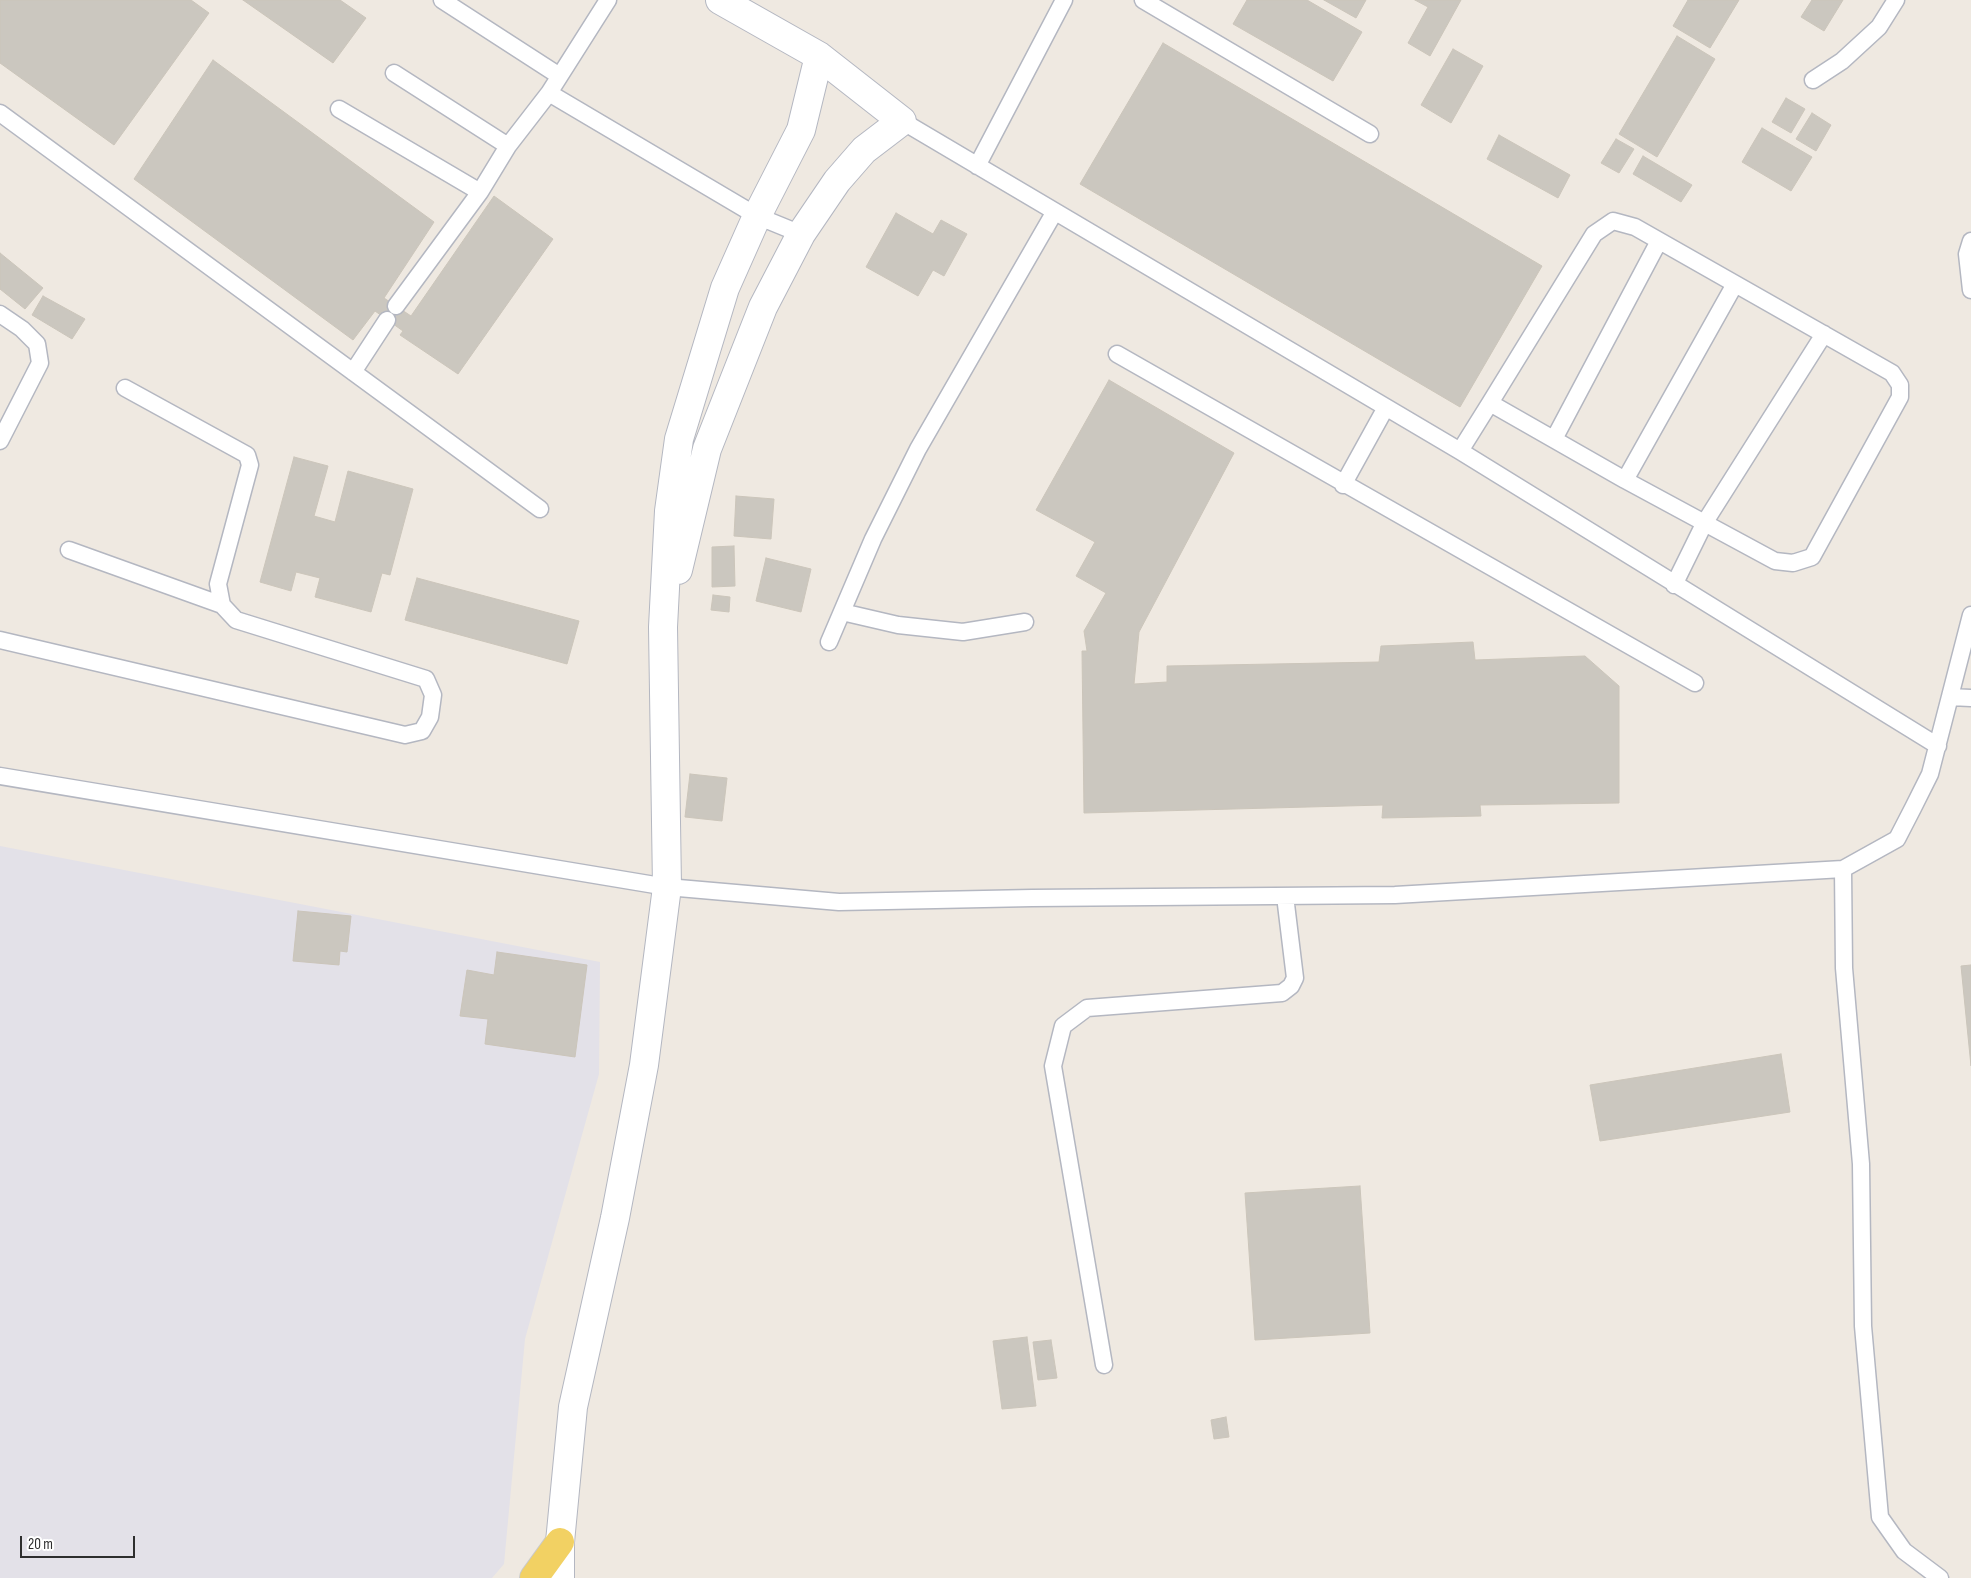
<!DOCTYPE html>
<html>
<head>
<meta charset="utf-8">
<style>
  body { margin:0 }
  #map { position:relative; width:1971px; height:1578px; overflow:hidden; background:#efe9e1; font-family:"Sofia Sans Condensed",sans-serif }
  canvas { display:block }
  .scale { position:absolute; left:20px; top:1536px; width:115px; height:22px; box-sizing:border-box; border:2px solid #2e2e2e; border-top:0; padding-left:6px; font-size:15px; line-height:18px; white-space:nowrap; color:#2e2e2e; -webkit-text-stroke:4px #fff; paint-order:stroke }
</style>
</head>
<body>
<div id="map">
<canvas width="1971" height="1578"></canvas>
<div class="scale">20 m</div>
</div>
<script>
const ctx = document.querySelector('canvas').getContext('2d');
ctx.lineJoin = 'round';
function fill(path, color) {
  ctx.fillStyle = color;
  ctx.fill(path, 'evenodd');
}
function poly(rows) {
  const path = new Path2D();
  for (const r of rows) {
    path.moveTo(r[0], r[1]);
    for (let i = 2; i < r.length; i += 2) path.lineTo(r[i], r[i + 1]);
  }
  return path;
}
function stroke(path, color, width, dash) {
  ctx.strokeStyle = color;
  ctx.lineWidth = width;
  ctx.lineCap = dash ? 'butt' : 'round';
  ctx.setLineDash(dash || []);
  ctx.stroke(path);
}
fill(poly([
  [0,846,600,962,599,1074,525,1339,504,1564,492,1578,0,1578]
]), '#e3e1e8');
const building = poly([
  [0,0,191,0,209,13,114,145,0,63,0,0],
  [243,0,340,0,366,18,333,63,243,0],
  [1247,0,1307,0,1362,32,1333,81,1233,24,1247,0],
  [1324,0,1366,0,1356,18,1324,0],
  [1415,0,1461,0,1430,56,1408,43,1428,7,1415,0],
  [1688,0,1739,0,1710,48,1673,26,1688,0],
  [1812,0,1843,0,1824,31,1801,17,1812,0],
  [1677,36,1715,59,1657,157,1619,134,1677,36],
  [1163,43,1542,266,1460,407,1080,184,1163,43],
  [1453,49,1483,66,1451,123,1421,105,1453,49],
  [213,60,434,222,384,298,411,316,494,196,553,239,458,374,400,335,403,331,375,311,353,340,134,179,213,60],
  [1786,98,1805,109,1791,133,1772,122,1786,98],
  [1812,113,1831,125,1816,151,1796,139,1812,113],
  [1762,128,1812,157,1791,191,1742,162,1762,128],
  [1499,135,1570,175,1558,198,1487,159,1499,135],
  [1616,139,1634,149,1619,173,1601,163,1616,139],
  [1643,156,1692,185,1681,202,1633,174,1643,156],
  [896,213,933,234,941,220,967,234,944,276,933,270,918,296,866,267,896,213],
  [0,253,43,288,25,309,0,289,0,253],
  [43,296,85,319,72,339,32,315,43,296],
  [1109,380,1234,453,1139,632,1134,684,1167,682,1167,666,1379,662,1381,646,1473,642,1475,660,1585,656,1619,686,1619,803,1480,805,1481,816,1382,818,1383,805,1084,813,1082,651,1087,651,1084,631,1106,593,1076,576,1095,542,1036,510,1109,380],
  [294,457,328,466,314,516,335,522,348,471,413,489,390,575,382,573,371,612,315,597,320,578,296,572,291,591,260,582,294,457],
  [736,496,774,499,771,539,734,536,736,496],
  [734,546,735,586,712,587,712,547,734,546],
  [766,558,811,569,801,612,756,601,766,558],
  [417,578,579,621,567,664,405,620,417,578],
  [713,595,730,597,729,612,711,610,713,595],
  [690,774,727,778,722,821,685,817,690,774],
  [298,911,351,916,347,952,340,951,339,965,293,961,298,911],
  [497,952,587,965,575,1057,485,1044,488,1019,460,1016,467,970,494,975,497,952],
  [1971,965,1971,1066,1961,966,1971,965],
  [1781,1054,1790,1112,1600,1141,1590,1085,1781,1054],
  [1360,1186,1370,1333,1255,1340,1245,1193,1360,1186],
  [1027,1337,1036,1406,1002,1409,993,1341,1027,1337],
  [1051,1340,1057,1378,1038,1380,1033,1342,1051,1340],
  [1226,1417,1229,1437,1214,1439,1211,1420,1226,1417]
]);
fill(building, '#cbc7bf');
stroke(building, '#cbc5ba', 1);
const lane = poly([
  [442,0,558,75],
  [608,0,549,93,757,216,801,234],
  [1143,0,1370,134],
  [394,73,508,146],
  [1813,80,1842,61,1879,27,1896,0],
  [339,109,480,192,508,146,549,93],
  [0,113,540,509],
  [902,121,1460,451,1938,746],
  [977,166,1064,0],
  [1971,241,1967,254,1971,290],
  [396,306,480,192],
  [0,314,22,329,37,344,40,363,0,441],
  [1117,354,1695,683],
  [353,372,387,320],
  [1554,439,1659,241],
  [1460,451,1490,403,1594,234,1613,221,1635,227,1892,373,1900,385,1900,397,1812,557,1793,563,1775,561,1625,480,1490,403],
  [1625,480,1735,284],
  [1343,485,1385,409],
  [69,550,222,605],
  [1674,585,1705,522,1824,334],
  [842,612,898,625,963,632,1025,622],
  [0,640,405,735,422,731,430,717,433,695,426,679,236,620,222,605,218,584,250,465,247,455,125,388],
  [829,642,873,539,918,449,1054,213],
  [1950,697,1971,698],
  [0,776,667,887,839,902,1032,898,1395,895,1843,869,1897,839,1913,808,1930,774,1971,615],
  [1843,869,1844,968,1861,1164,1863,1326,1880,1517,1904,1551,1940,1578],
  [1104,1365,1053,1066,1063,1026,1087,1008,1282,993,1291,986,1295,978,1285,896]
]);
const secondary = poly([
  [678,570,707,449,763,307,801,234,837,181,864,150,902,121,819,56,720,0],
  [560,1578,560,1542,573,1407,615,1218,644,1065,667,887,663,627,669,511,679,439,725,288,757,216,801,130,819,56]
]);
const primary = poly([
  [534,1578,560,1542]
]);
stroke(lane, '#b4b7c1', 19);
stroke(secondary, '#b4b7c1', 30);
stroke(primary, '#c9c9c9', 30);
stroke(lane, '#fff', 16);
stroke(secondary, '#fff', 28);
stroke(primary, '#f2d163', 28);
</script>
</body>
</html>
